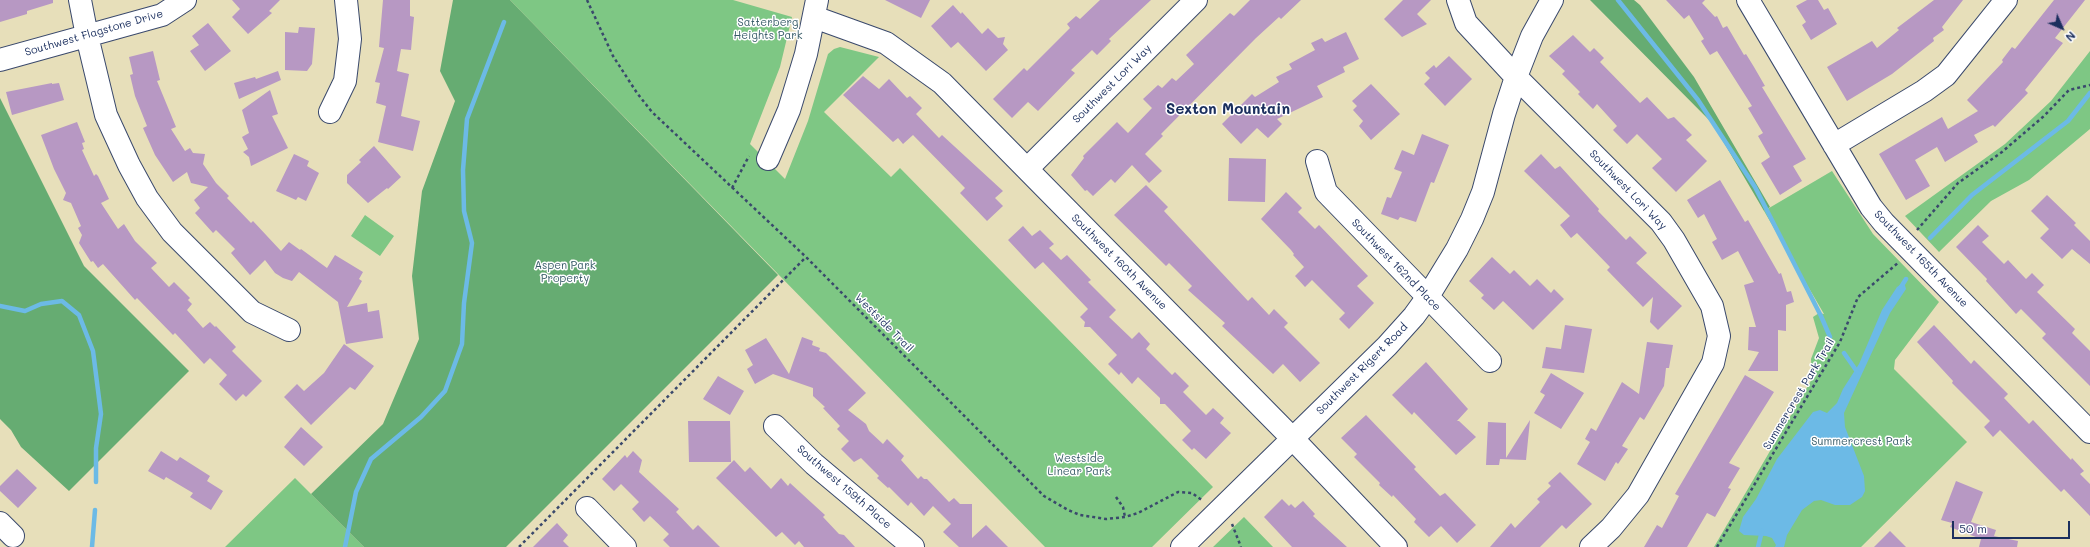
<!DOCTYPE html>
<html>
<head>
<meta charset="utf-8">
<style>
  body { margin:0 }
  #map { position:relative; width:2090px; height:547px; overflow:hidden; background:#e7dfba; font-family:Mali,sans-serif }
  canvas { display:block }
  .north { position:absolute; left:2042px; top:8px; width:40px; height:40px; -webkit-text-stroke:3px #fff; paint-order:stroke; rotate:135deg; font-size:11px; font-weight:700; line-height:16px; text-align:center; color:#1b2f5e }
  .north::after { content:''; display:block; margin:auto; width:14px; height:18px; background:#1b2f5e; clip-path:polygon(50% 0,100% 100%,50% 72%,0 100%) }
  .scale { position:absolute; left:1952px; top:521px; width:118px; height:18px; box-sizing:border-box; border:2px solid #1b2f5e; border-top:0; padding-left:5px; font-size:12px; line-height:14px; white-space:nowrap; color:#1b2f5e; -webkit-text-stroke:3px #fff; paint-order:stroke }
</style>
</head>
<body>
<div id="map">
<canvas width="2090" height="547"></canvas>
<div class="north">N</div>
<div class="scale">50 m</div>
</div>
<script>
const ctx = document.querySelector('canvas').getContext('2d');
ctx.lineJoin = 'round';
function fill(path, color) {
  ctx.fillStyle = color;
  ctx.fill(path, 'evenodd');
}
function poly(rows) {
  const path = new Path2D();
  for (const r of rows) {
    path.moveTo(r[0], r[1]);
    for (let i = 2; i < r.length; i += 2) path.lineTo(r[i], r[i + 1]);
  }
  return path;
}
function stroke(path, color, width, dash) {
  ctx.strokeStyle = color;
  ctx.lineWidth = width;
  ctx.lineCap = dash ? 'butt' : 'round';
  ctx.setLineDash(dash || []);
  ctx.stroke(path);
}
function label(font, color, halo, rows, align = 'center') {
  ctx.font = font + ' Mali,sans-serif';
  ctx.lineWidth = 3;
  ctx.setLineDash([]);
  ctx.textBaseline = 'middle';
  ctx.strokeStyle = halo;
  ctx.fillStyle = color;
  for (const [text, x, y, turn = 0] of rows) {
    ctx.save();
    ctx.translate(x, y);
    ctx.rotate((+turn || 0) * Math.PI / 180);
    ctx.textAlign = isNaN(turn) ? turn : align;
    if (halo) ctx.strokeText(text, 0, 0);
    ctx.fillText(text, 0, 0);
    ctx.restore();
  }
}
fill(poly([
  [510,0,733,0,792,17,780,67,750,144,785,179,808,121,828,54,834,49,840,47,879,57,824,112,891,177,900,168,1213,487,1152,547,1045,547],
  [2090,51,2090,129,2029,180,1991,201,1939,252,1905,216,2005,144,2051,101],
  [1832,171,1873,234,1939,302,1895,360,1894,369,1967,442,1861,547,1714,547,1812,379,1811,359,1819,338,1813,317,1819,313,1824,314,1764,211],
  [365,215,394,236,380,256,351,236],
  [295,478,364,547,225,547],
  [1244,517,1273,547,1213,547]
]), '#7ec784');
fill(poly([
  [453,0,510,0,778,275,506,547,364,547,311,494,383,424,419,339,412,276,422,191,455,101,440,71],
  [1590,0,1634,0,1640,5,1694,77,1770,207,1764,211,1713,124],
  [0,98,84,266,189,371,69,491,21,447,11,430,0,419]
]), '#66ac72');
fill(poly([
  [1904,282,1906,289,1890,313,1844,413,1845,427,1864,476,1865,491,1862,497,1850,505,1835,505,1821,500,1814,501,1802,510,1787,535,1784,547,1775,547,1776,545,1772,538,1766,536,1744,535,1739,531,1743,517,1756,499,1777,459,1813,412,1820,410,1827,413,1837,403,1843,389,1859,364,1882,310,1897,287]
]), '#6cbae6');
stroke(poly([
  [1618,0,1698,100,1755,187,1821,316,1830,337],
  [1930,238,1972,195,2068,121,2090,93],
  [1901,287,1906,279],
  [0,306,25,311,41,304,62,301,79,315,93,351,101,414,96,448,96,482],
  [1844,353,1858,373],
  [92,547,95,510],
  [345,547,356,492,371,459,421,417,445,391,462,344,464,303,472,243,464,211,463,170,467,119,504,22],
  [1758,547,1762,531]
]), '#6cbae6', 4.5);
fill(poly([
  [0,0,53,0,53,3,27,11,27,14,0,22],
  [232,0,280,0,269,11,272,13,248,34,232,17,240,9],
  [383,0,410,0,410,16,414,17,411,50,401,49,397,71,409,74,401,116,420,121,413,151,378,142,386,106,376,103,380,83,375,82,384,48,379,47],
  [885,0,930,0,921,18],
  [1100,0,1151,0,1109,39,1111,41,1097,55,1092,50,1071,70,1075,73,1038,111,1028,102,1012,118,993,99,1024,68,1027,71,1070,28,1067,24,1076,16,1080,19],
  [1250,0,1301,0,1281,19,1279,17,1256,38,1161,134,1163,136,1145,154,1162,171,1149,183,1132,165,1115,183,1111,179,1093,196,1087,190,1085,191,1071,175,1084,158,1083,156,1117,122,1128,133,1152,108,1143,99,1158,85,1162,88,1172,78,1176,81,1194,64,1186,55,1230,13,1234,16],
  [1403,0,1431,0,1417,14,1427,24,1402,37,1384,19],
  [1666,0,1705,0,1702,3,1715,17,1717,16,1723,28,1727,26,1744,55,1746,54,1754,67,1765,86,1762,87,1806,159,1793,166,1802,181,1780,195,1761,163,1770,157,1758,136,1763,133,1748,108,1752,106,1717,51,1710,55,1701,41,1704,39,1689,15,1684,19],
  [1807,0,1818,0,1824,10,1828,8,1837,24,1811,40,1802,25,1806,22,1796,6],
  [1934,0,1963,0,1942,27,1944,30,1933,38,1934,41,1892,74,1847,101,1827,67,1872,41,1877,48,1899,30,1897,28],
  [2054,0,2085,0,2055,38,2063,43,2025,90,2028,93,1995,127,1993,125,1974,135,1978,142,1945,162,1937,147,1915,160,1930,186,1906,200,1879,154,1942,117,1948,129,1978,111,1967,100,2003,62,2002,60,2012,47,2015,49],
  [953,5,961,14,962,12,982,34,988,28,998,38,1005,37,1003,44,1008,50,986,71,958,42,951,48,931,26],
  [208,23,231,51,205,71,190,51,199,45,192,36],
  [299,27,315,28,312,64,307,71,285,70,285,32,298,33],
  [1346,32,1359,59,1343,67,1345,72,1317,86,1323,97,1277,119,1282,124,1268,138,1257,128,1241,144,1222,124,1252,94,1255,97,1279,82,1276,77,1292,69,1289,64,1315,50,1311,43,1322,38,1325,42],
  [1573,35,1590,52,1594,48,1604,58,1600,62,1640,103,1647,97,1668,119,1674,117,1692,135,1686,140,1707,161,1676,192,1652,168,1662,159,1637,134,1627,144,1613,130,1617,126,1597,104,1593,109,1578,94,1580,92,1562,74,1565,71,1549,56],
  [153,51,160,80,157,81,176,127,171,129,185,151,190,148,193,153,205,154,203,164,216,183,229,196,227,198,251,223,253,221,281,251,289,242,300,250,301,249,327,268,335,255,363,272,359,279,362,281,347,307,367,303,368,312,379,310,383,338,346,344,338,302,299,272,292,281,283,278,275,273,265,260,250,275,231,253,235,249,216,230,213,233,195,213,200,208,194,200,208,187,191,183,187,172,173,182,155,155,143,128,147,126,135,96,130,75,133,74,129,57],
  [1449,56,1472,79,1445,106,1424,84,1430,78,1425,73,1434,65,1436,68],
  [278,71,281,80,239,99,234,83,255,77,256,79],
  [863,76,879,89,889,79,907,98,910,96,922,108,916,114,939,138,942,135,1003,191,995,198,1003,206,987,221,960,193,965,188,913,135,903,144,898,138,893,142,843,95],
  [52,83,52,84,59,83,64,100,12,115,6,92],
  [1371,84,1400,114,1371,140,1359,126,1363,121,1353,110,1357,106,1352,101],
  [270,90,278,114,272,116,288,148,251,166,249,157,243,152,248,149,242,137,249,133,242,110],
  [77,122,85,142,82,143,84,149,82,150,94,176,96,174,98,176,109,199,101,203,118,229,124,224,135,241,157,263,151,268,169,287,174,282,190,298,188,300,192,304,187,310,203,328,210,322,215,327,216,326,236,347,232,351,262,381,246,397,243,394,236,401,219,384,227,375,210,358,204,364,175,333,173,335,137,298,135,300,103,264,98,268,93,261,91,262,79,243,82,235,78,228,81,226,71,203,63,200,66,193,54,169,41,135],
  [1422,134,1449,145,1434,183,1431,182,1416,222,1400,217,1398,220,1381,214,1387,197,1391,198,1402,172,1394,169,1402,150,1414,155],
  [374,146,401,177,388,189,387,188,368,203,347,183,347,175,361,162,359,160],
  [294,154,309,161,307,166,319,173,306,201,298,197,296,200,276,191],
  [1541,154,1555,169,1560,166,1599,209,1598,211,1626,240,1630,236,1647,253,1636,263,1682,306,1658,330,1650,322,1653,297,1643,307,1607,270,1610,267,1577,233,1571,238,1560,225,1570,216,1524,171],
  [1229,158,1266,159,1265,202,1228,201],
  [1720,180,1745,222,1748,220,1779,274,1781,273,1787,292,1791,291,1794,302,1786,305,1786,331,1778,330,1778,371,1748,371,1759,352,1748,350,1749,327,1756,327,1744,285,1754,282,1738,251,1722,260,1712,242,1717,239,1704,214,1698,218,1687,200],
  [1146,185,1168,207,1164,211,1248,301,1252,297,1269,315,1274,309,1288,323,1284,327,1320,363,1300,382,1283,364,1273,374,1222,326,1225,323,1188,290,1192,286,1169,263,1166,266,1114,215],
  [1286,192,1302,208,1298,212,1315,229,1319,225,1368,276,1357,286,1374,303,1349,329,1339,319,1345,313,1312,280,1305,287,1295,276,1304,267,1293,255,1294,254,1291,250,1261,219],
  [2047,195,2076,223,2074,225,2090,241,2090,264,2072,249,2062,259,2040,238,2049,229,2031,211],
  [1978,225,1989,236,1982,242,2004,264,2008,260,2026,279,2032,273,2044,285,2037,292,2075,329,2072,333,2090,351,2090,386,2042,338,2046,334,2021,309,2016,314,1986,281,1987,279,1956,247],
  [1023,226,1032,236,1040,230,1054,244,1049,248,1061,260,1067,255,1091,280,1088,282,1116,310,1109,317,1132,339,1139,332,1150,344,1146,349,1172,375,1175,372,1189,386,1183,392,1206,415,1213,408,1224,418,1220,423,1231,433,1206,459,1194,448,1192,450,1182,440,1191,431,1165,404,1160,404,1160,398,1138,377,1132,384,1121,372,1119,375,1108,364,1117,355,1090,327,1084,327,1085,322,1080,317,1088,309,1043,262,1035,269,1008,240],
  [1492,257,1510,274,1514,270,1530,286,1537,279,1551,293,1554,289,1564,299,1533,330,1503,301,1494,310,1481,298,1484,295,1469,281],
  [1565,325,1592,329,1584,373,1542,368,1546,347,1561,349],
  [1934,325,1971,364,1974,360,2008,394,2004,398,2029,424,2033,420,2071,460,2072,458,2084,471,2080,474,2090,484,2090,516,2064,489,2061,492,2000,430,1993,437,1984,427,1990,421,1952,383,1953,381,1917,342],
  [802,337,813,341,812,345,820,348,819,351,826,353,866,393,848,410,866,424,869,431,883,444,887,439,904,456,901,460,918,479,921,476,924,479,927,479,949,502,954,498,960,504,972,504,972,538,986,525,1008,547,959,547,943,532,951,524,933,506,924,516,911,502,908,506,889,487,888,488,877,478,879,476,861,458,854,462,841,449,849,441,837,429,840,426,823,408,825,407,813,396,813,388,773,374,755,384,747,369,753,365,745,350,766,338,789,374],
  [1647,342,1673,345,1669,368,1666,368,1664,386,1644,420,1640,417,1622,446,1628,449,1618,464,1616,462,1605,481,1577,464,1590,442,1585,439,1591,428,1596,431,1622,382,1639,394],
  [344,344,374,366,355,390,350,387,311,425,284,397,297,384,304,391,324,373],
  [1426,362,1468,409,1457,421,1459,421,1476,437,1456,455,1414,412,1412,415,1392,395],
  [1551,373,1584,393,1561,429,1534,413,1545,395,1540,392],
  [1745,375,1774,392,1729,463,1740,468,1728,488,1731,489,1715,517,1707,513,1687,547,1644,547,1657,525,1662,528,1679,496,1675,494],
  [718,376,744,391,730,415,703,399],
  [1366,415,1416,467,1414,469,1440,496,1445,493,1476,525,1457,543,1441,526,1429,537,1414,522,1416,519,1393,495,1392,497,1379,485,1380,483,1354,457,1357,454,1341,438],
  [1530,420,1526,460,1500,459,1499,465,1486,465,1488,422,1506,423,1506,458],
  [688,421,730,421,731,462,689,462],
  [301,427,323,447,304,466,284,447],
  [161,451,177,461,180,457,210,476,207,481,223,491,211,510,190,497,193,493,166,477,164,480,148,471],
  [633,451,642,460,639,472,679,509,676,512,693,530,698,525,720,547,670,547,663,540,669,534,650,516,644,522,632,509,639,502,621,484,614,491,602,479,625,455,627,458],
  [734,460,745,472,750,467,771,489,781,478,788,486,790,483,825,515,823,517,839,534,844,535,855,547,804,547,799,541,795,545,782,532,776,537,716,478],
  [17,469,37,488,18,508,0,491,0,486],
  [1560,472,1592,504,1566,529,1562,525,1540,547,1490,547,1511,523,1515,528,1540,502,1537,499,1551,486,1548,483],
  [1956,481,1983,492,1971,522,1996,530,1994,536,2018,541,2017,547,1979,547,1981,539,1950,527,1952,523,1941,520],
  [1282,499,1289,506,1291,504,1295,508,1303,501,1315,514,1313,516,1347,547,1292,547,1264,517],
  [557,523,568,535,563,541,569,547,533,547],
  [1890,531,1906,547,1874,547]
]), '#b798c3');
const minor = poly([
  [80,0,87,36,106,115,129,165,147,198,172,232,252,312,289,330],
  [1458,0,1466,23,1516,77,1661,222,1674,240,1712,306,1719,336,1713,363,1638,495,1611,528,1591,547],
  [1748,0,1871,207,1884,223,2090,432],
  [814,17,886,43,942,83,1293,439,1396,547],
  [0,60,162,15,185,0],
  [330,112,345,81,350,39,346,0],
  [1834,145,1924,91,1946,75,2006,0],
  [768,159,789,110,806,54,817,0],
  [1317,161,1326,192,1490,361],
  [1027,169,1196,0],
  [775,426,814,464,913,547],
  [587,508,625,547],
  [0,523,13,536],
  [1182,547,1387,346,1414,316,1427,298,1457,249,1472,219,1483,192,1504,114,1516,77,1532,36,1552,0]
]);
stroke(minor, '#3a496c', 24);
stroke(poly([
  [587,0,613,56,637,93,652,112,806,257,1044,496,1068,510,1080,515,1106,519,1125,517,1138,513,1178,492,1192,493,1203,501],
  [732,188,749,156],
  [1917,230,1958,183,2002,152,2044,116,2069,90,2090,85],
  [1116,497,1123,507,1125,517],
  [1232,524,1241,547],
  [519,547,806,257],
  [1717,547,1840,342,1858,297,1899,262]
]), '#3a496c', 2.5, [3, 3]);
stroke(minor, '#fff', 22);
label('11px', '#395d69', '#fff', [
  ["Satterberg",768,23],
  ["Heights Park",768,36],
  ["Aspen Park",565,266],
  ["Property",565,279],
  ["Summercrest Park",1861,442],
  ["Westside",1079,459],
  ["Linear Park",1079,472]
]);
label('11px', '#1b2f5e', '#fff', [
  ["Southwest Flagstone Drive",94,33,-16],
  ["Southwest Lori Way",1112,84,-45],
  ["Southwest Lori Way",1628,190,46],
  ["Southwest 165th Avenue",1921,259,46],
  ["Southwest 160th Avenue",1119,262,45],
  ["Southwest 162nd Place",1396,265,46],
  ["Westside Trail",884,323,45],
  ["Southwest Rigert Road",1362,369,-45],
  ["Summercrest Park Trail",1799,394,-59],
  ["Southwest 159th Place",844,487,41]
]);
label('bold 15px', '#1b2f5e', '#fff', [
  ["Sexton Mountain",1228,109]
]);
</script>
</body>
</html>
